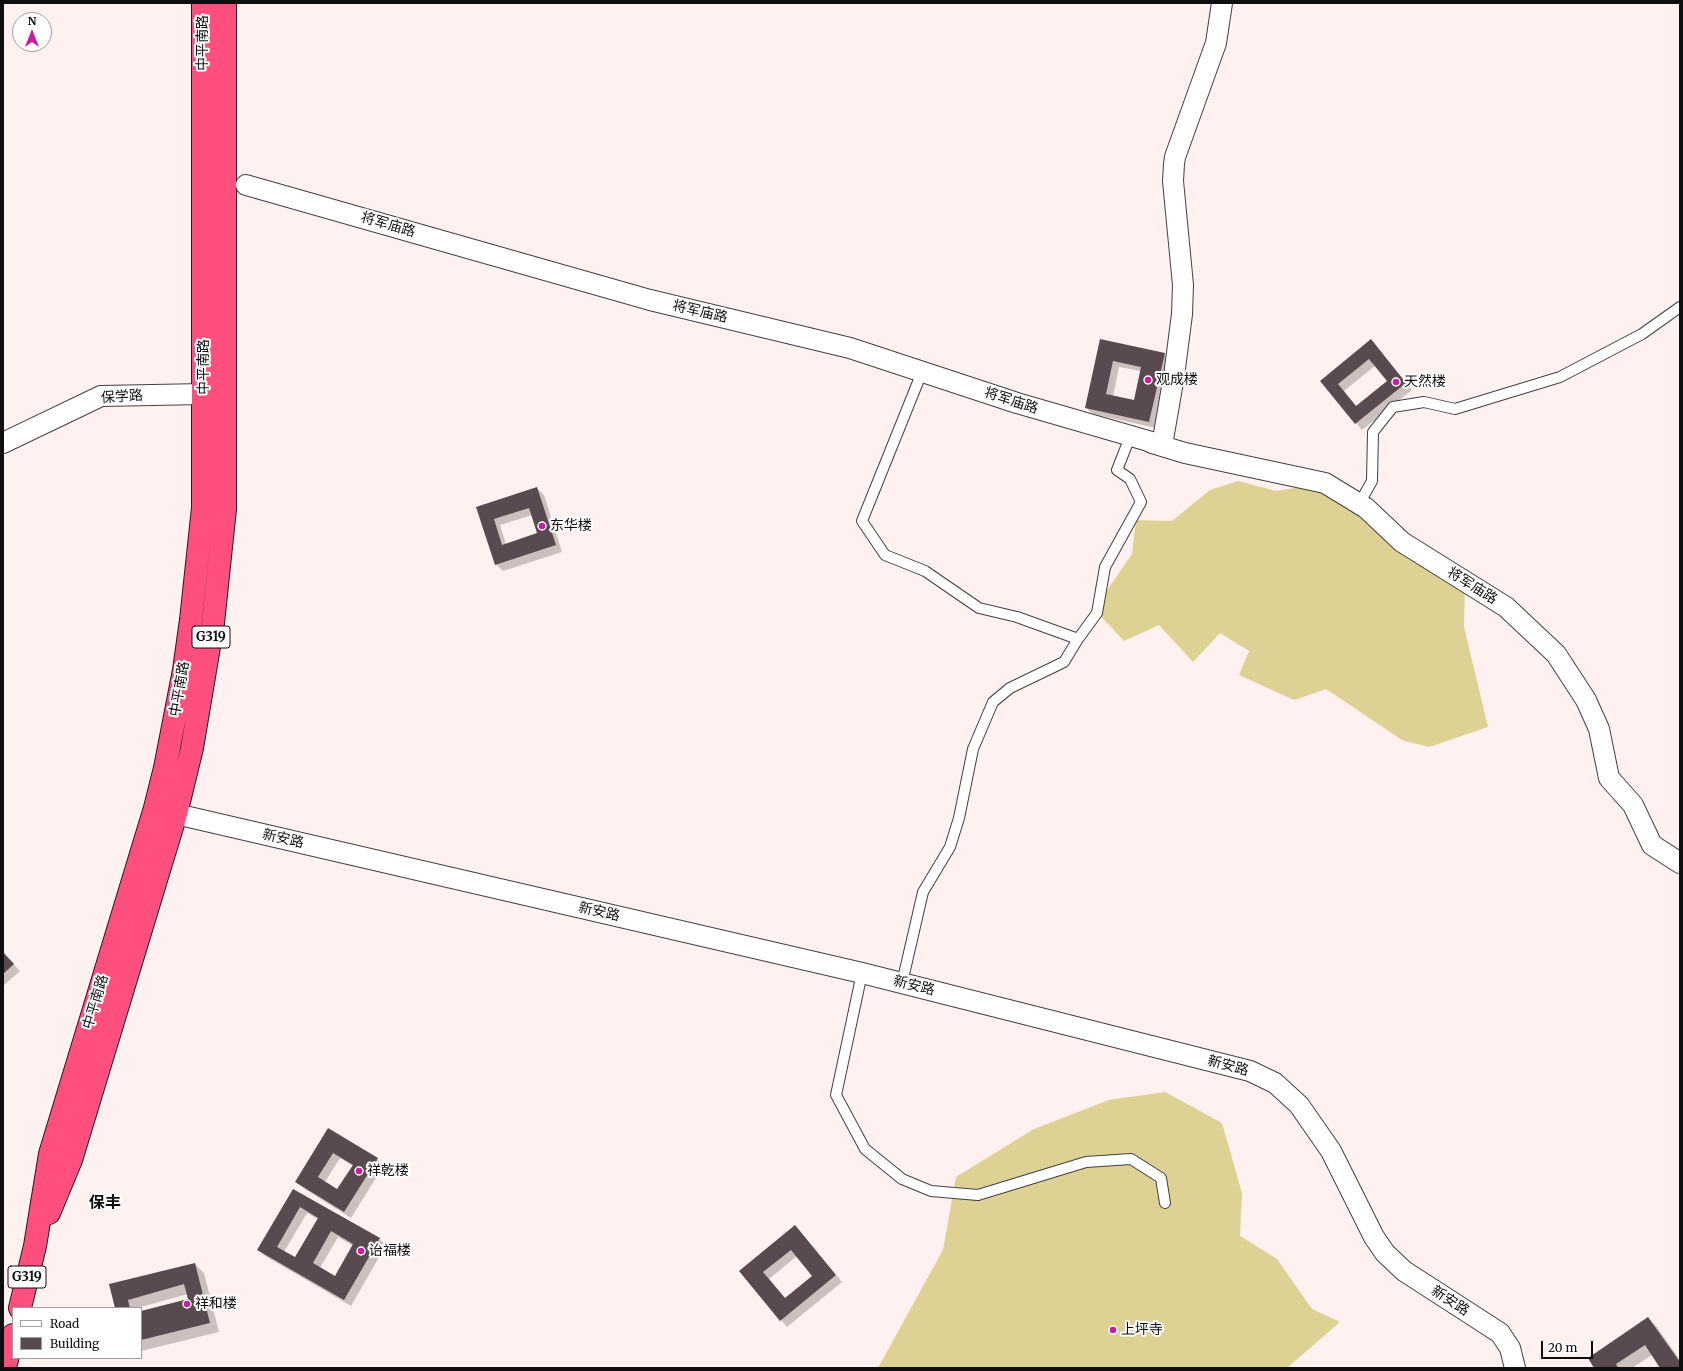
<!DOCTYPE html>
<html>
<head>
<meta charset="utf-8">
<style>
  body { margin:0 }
  #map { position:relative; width:1683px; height:1371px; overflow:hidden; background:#fff1ef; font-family:Merriweather,serif }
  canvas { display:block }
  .frame { position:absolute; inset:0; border:4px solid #0e0e0e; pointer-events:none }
  .legend { position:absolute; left:12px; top:1307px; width:130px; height:52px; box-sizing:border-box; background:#fff; border:1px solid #9f9f9f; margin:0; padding:5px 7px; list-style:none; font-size:12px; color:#0e0e0e }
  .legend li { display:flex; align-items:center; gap:8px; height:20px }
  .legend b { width:20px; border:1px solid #9f9f9f }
  .north { position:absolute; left:12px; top:12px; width:40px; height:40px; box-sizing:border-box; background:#fff; border:1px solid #9f9f9f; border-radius:50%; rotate:0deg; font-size:11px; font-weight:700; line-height:16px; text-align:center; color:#0e0e0e }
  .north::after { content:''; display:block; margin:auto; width:14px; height:18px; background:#c81ca1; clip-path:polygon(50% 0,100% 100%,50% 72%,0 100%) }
  .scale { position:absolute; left:1541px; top:1341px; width:52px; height:18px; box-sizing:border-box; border:2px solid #0e0e0e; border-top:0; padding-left:5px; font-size:12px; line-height:14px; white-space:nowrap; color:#0e0e0e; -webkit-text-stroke:3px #fff; paint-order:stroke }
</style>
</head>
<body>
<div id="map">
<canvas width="1683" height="1371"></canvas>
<div class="frame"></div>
<ul class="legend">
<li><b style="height:5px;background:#fff"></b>Road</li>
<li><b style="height:11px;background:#584a4e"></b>Building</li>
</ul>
<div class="north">N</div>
<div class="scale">20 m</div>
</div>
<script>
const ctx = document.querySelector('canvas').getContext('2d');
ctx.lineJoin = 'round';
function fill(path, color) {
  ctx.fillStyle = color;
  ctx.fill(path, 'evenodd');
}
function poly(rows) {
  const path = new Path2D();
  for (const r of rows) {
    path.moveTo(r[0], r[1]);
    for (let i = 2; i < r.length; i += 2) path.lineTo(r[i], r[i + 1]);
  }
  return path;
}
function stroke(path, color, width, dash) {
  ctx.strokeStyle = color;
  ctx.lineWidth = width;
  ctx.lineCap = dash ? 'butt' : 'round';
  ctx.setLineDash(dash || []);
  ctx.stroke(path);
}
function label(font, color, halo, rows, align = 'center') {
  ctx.font = font + ' Merriweather,"Noto Sans SC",serif';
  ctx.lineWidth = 4;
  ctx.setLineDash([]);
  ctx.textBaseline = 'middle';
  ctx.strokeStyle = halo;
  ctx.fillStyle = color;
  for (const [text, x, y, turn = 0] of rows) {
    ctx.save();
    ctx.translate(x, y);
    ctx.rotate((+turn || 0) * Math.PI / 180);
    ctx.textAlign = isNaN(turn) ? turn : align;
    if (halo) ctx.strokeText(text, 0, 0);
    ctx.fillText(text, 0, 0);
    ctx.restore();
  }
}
fill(poly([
  [1238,481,1276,491,1325,483,1465,582,1464,627,1488,727,1429,747,1402,740,1326,689,1294,700,1239,675,1249,651,1220,633,1193,662,1159,625,1124,641,1094,609,1132,554,1136,520,1172,521,1210,490],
  [1165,1092,1222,1123,1242,1193,1240,1236,1277,1259,1312,1309,1340,1322,1287,1368,878,1368,943,1250,956,1177,1034,1129,1109,1100]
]), '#ded194');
fill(poly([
  [1101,340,1164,354,1171,360,1156,428,1093,414,1086,408],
  [1119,367,1141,371,1135,401,1113,397],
  [1371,341,1412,390,1362,430,1321,381],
  [1376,365,1388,381,1357,407,1344,391],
  [537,488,544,495,562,552,503,571,496,564,477,508],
  [532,515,538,534,506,544,500,525],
  [3,953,20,971,3,986],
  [329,1129,377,1159,384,1165,351,1218,303,1188,296,1181],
  [340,1158,353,1166,338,1190,325,1182],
  [294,1190,379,1239,386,1245,351,1306,265,1256,258,1250],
  [307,1213,318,1219,296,1259,284,1252],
  [338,1237,353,1246,335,1277,320,1268],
  [795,1227,842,1282,787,1327,741,1271],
  [797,1256,814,1276,785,1299,769,1279],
  [195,1264,204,1273,219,1332,141,1351,141,1312,189,1300,188,1294,137,1308,116,1308,110,1285],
  [1648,1318,1657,1327,1680,1360,1680,1368,1661,1368,1652,1355,1632,1368,1596,1368]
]), '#0003');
fill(poly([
  [1100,339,1165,353,1149,422,1085,408],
  [1113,361,1141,367,1134,400,1106,394],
  [1371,339,1406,383,1355,424,1320,381],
  [1369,359,1387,381,1356,406,1338,384],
  [537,487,556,545,495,565,476,507],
  [529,508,537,533,502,545,494,519],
  [3,952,14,964,3,974],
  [328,1128,378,1158,344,1212,295,1182],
  [333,1153,353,1165,337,1189,318,1177],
  [293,1189,380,1238,344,1300,257,1250],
  [300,1207,318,1218,295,1257,277,1247],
  [331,1231,353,1244,335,1276,313,1263],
  [795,1225,836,1275,780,1321,739,1271],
  [791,1250,812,1276,785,1298,763,1272],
  [195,1263,210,1323,141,1340,141,1311,188,1299,184,1284,128,1300,130,1308,115,1308,109,1284],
  [1648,1317,1680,1362,1680,1368,1660,1368,1645,1345,1616,1364,1618,1368,1594,1368,1588,1358]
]), '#584a4e');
const lane = poly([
  [922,372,862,521,885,555,925,571,979,608,1017,617,1078,639,1097,613,1105,567,1141,502,1130,479,1117,470,1130,437],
  [1359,504,1372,481,1373,432,1393,407,1424,402,1455,409,1560,377,1642,334,1680,307],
  [862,973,836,1095,865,1149,902,1179,931,1191,978,1195,1086,1162,1131,1159,1161,1178,1165,1203],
  [902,983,923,892,950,847,959,818,973,749,993,702,1010,688,1064,662,1078,639]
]);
const street = poly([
  [246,185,650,300,850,348,1017,403,1162,445,1174,376,1182,314,1183,285,1173,181,1174,164,1175,157,1216,43,1222,3],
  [3,443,101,396,204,394],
  [1152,443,1185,453,1325,483,1366,508,1402,542,1506,607,1556,654,1586,700,1599,729,1609,778,1633,805,1652,845,1680,863],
  [176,814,862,973,1250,1071,1275,1083,1299,1105,1331,1151,1374,1237,1385,1253,1404,1271,1500,1333,1510,1348,1515,1368]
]);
const highway = poly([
  [49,1213,71,1160,176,814,192,748,213,623,225,509,225,3],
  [20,1308,35,1246,50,1154,155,808,165,768,184,670,191,620,203,508,203,3],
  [5,1368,13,1335]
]);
stroke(lane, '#414141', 12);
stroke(street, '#414141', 22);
stroke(highway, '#1f1f1f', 24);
stroke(lane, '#fff', 10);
stroke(street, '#fff', 20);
stroke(highway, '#fe4f7e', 22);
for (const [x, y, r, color] of [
  [1148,380,4,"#c81ca1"],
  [1396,382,4,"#c81ca1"],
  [542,526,4,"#c81ca1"],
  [359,1171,4,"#c81ca1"],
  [361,1251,4,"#c81ca1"],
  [187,1304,4,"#c81ca1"],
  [1113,1330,4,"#c81ca1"]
]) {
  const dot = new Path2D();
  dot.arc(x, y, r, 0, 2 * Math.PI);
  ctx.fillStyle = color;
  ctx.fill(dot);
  stroke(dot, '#fff', 1.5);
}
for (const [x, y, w] of [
  [211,637,38],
  [27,1277,38]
]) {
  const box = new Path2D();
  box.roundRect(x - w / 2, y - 11, w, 22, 3);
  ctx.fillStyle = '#fff';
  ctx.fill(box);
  stroke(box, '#0e0e0e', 1);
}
label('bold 13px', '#0e0e0e', null, [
  ["G319",211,637],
  ["G319",27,1277]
]);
label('14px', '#0e0e0e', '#fff', [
  ["中平南路",203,43,-90],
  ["将军庙路",388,225,16],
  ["将军庙路",700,312,13],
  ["中平南路",204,367,-90],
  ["保学路",122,397,-4],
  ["将军庙路",1011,401,18],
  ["将军庙路",1472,586,32],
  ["中平南路",180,689,-80],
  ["新安路",283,839,13],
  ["新安路",599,912,13],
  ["新安路",914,986,14],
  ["中平南路",96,1002,-73],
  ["新安路",1228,1066,15],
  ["新安路",1450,1301,33]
]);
label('14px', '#0e0e0e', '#fff', [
  ["观成楼",1156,380],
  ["天然楼",1404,382],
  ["东华楼",550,526],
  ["祥乾楼",367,1171],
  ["诒福楼",369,1251],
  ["祥和楼",195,1304],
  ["上坪寺",1121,1330]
], 'left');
label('bold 16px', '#0e0e0e', '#fff', [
  ["保丰",105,1203]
]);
</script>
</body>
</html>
